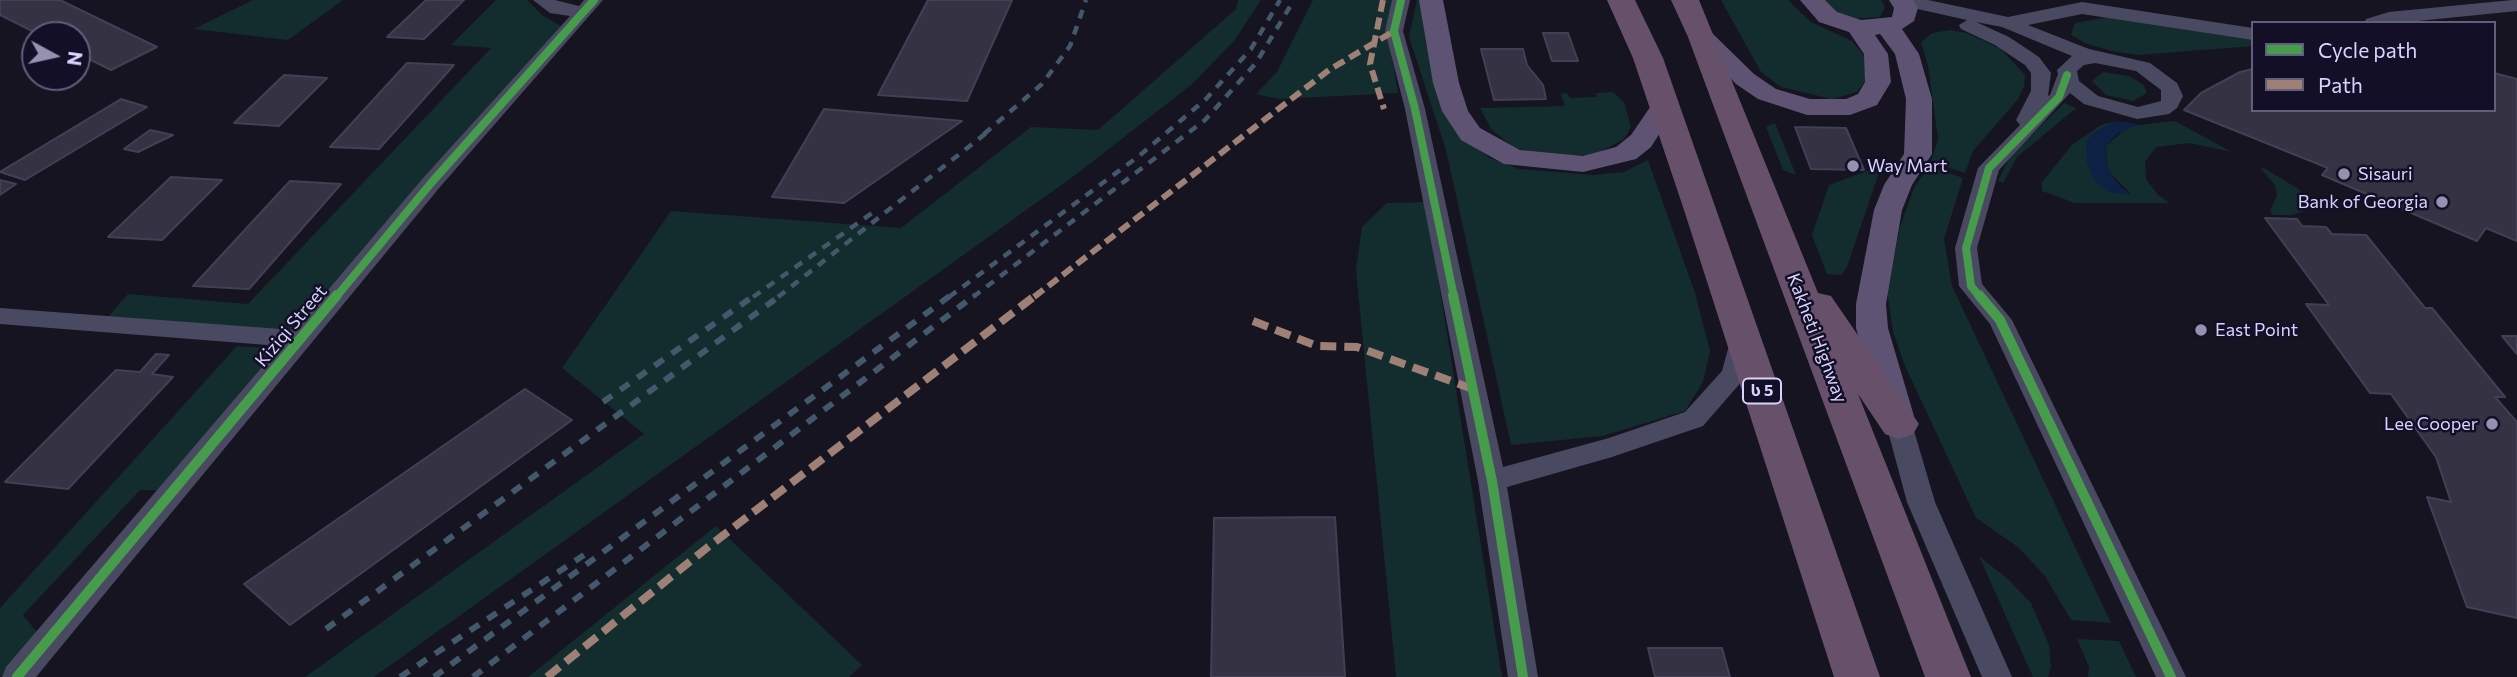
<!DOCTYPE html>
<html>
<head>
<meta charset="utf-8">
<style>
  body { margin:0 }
  #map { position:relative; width:2517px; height:677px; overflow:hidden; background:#161421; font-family:Commissioner,sans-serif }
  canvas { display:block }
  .legend { position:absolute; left:2251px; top:21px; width:245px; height:91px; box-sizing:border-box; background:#130f26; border:2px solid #625e7d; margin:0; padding:9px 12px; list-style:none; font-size:21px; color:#d9d4ff }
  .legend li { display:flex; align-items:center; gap:14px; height:35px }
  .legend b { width:35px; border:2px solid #625e7d }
  .north { position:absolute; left:21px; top:21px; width:70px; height:70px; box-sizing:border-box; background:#130f26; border:2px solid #625e7d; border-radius:50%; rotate:98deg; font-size:19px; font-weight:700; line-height:28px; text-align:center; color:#d9d4ff }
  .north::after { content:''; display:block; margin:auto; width:24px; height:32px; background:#9591b1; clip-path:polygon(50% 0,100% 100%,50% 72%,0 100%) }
</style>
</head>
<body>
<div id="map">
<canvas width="2517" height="677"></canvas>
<ul class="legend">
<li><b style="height:9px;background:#469c4c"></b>Cycle path</li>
<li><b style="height:9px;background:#9e8076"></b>Path</li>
</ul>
<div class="north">N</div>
</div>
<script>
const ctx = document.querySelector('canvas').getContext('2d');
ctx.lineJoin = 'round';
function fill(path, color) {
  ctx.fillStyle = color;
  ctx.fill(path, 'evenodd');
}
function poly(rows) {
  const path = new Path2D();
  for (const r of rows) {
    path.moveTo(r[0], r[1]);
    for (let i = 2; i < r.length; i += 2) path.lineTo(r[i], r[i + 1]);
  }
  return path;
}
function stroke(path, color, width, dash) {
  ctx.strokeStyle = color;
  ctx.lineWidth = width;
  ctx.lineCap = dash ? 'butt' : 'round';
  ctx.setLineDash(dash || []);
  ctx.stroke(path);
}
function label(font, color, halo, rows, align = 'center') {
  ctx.font = font + ' Commissioner,"Noto Sans Georgian",sans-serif';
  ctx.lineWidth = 5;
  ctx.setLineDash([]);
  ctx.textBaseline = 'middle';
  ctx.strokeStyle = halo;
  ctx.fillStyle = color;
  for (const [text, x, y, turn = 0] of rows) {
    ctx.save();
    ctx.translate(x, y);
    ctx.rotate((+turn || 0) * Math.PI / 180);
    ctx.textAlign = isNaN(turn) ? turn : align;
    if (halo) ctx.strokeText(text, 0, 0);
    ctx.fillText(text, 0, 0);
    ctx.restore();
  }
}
fill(poly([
  [253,0,343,0,288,40,194,29],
  [496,0,527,0,542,15,561,26,294,331,108,317,128,294,248,304,491,48,451,45],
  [1238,0,1261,0,1234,41,1191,85,1078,173,374,677,305,677,644,434,562,368,671,211,901,228,1031,127,1098,130,1236,9],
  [1313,0,1392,0,1387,29,1398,93,1279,99,1256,94,1277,72],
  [1417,0,1423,0,1425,37,1434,80,1459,133,1490,158,1519,169,1594,175,1624,172,1648,160,1695,293,1710,351,1703,382,1685,411,1603,436,1511,445,1446,150,1409,37],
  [1721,0,1788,0,1811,22,1852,41,1866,58,1865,81,1857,92,1832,99,1781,87,1761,72],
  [1823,0,1881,0,1885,7,1880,17,1852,19,1841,16],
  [2110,17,2253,39,2253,46,2139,55,2111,51,2085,43,2071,35,2075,23],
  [1950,30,1967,33,2001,49,2025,75,2024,86,2019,98,1973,151,1965,173,1931,162,1938,139,1928,66,1921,42,1932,33],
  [2103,72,2129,76,2143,84,2147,93,2133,101,2106,95,2092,81],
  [1613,92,1624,102,1631,127,1624,139,1592,156,1535,154,1513,147,1492,130,1480,108,1565,106,1561,94,1567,93,1570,98,1597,97,1596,93],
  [2064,103,2076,108,2017,157,2003,183,1998,181,2011,155],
  [2118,121,2095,132,2108,192,2131,194,2108,171,2106,146,2129,126,2175,121,2232,152,2190,143,2156,147,2145,162,2146,179,2158,195,2170,203,2075,203,2042,191,2042,182,2072,145,2101,125],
  [1775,123,1796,175,1783,170,1766,127],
  [1929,166,1963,178,1944,239,1952,286,2111,623,2071,620,2045,576,2018,547,1976,518,1905,366,1893,332,1887,292,1900,227,1914,188],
  [1878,167,1881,167,1847,267,1841,275,1827,274,1812,235,1829,185],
  [2264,168,2300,190,2305,203,2303,211,2292,215,2273,215,2270,211,2277,195,2275,185,2261,169],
  [1426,202,1502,677,1396,677,1356,270,1362,227,1387,203],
  [237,346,278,349,161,490,140,490,23,615,38,633,0,677,0,608],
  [716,526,862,665,849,677,528,677],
  [1979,556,2009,580,2031,603,2049,645,2051,667,2048,677,2033,677],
  [2077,639,2119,641,2136,677,2088,677,2089,667]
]), '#132c2d');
fill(poly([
  [2118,121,2138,124,2117,134,2106,146,2108,171,2121,187,2132,195,2108,192,2095,181,2087,163,2086,141,2095,132]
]), '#0d2144');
const building = poly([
  [0,0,60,0,157,47,111,70,77,53,77,35,40,35,0,15,0,0],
  [426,0,464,0,424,39,387,37,426,0],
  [928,0,1012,0,967,101,878,95,928,0],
  [1543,33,1568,33,1578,61,1552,61,1543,33],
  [1481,49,1523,49,1527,65,1543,85,1546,99,1494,100,1481,49],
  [407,63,454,65,379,149,330,147,407,63],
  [2253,69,2253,110,2494,110,2494,73,2517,79,2517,241,2486,228,2477,241,2322,175,2328,168,2184,110,2201,93,2240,72,2253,69],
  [284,75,327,78,279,126,234,123,284,75],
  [121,99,147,107,25,180,0,172,121,99],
  [824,109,962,121,844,203,772,197,824,109],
  [1795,127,1846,128,1864,170,1811,169,1795,127],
  [150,130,173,135,138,152,124,149,150,130],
  [171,177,222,180,162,240,108,237,171,177],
  [0,180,16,184,0,195,0,180],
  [290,181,341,184,249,289,193,286,290,181],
  [2265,218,2297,219,2302,226,2326,227,2332,234,2366,235,2425,308,2432,308,2505,397,2495,397,2517,422,2517,618,2467,607,2427,497,2451,502,2436,457,2391,394,2370,393,2306,304,2329,305,2265,218],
  [2502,336,2517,336,2517,354,2502,336],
  [156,354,169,355,152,374,173,377,68,489,5,482,116,370,140,372,156,354],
  [525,389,572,420,290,625,244,584,525,389],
  [1335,517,1345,677,1211,677,1214,518,1335,517],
  [1648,648,1722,648,1730,677,1655,677,1648,648]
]);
fill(building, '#343243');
stroke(building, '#433f54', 2);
fill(poly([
  [533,0,555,0,579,6,584,0,603,0,440,187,36,677,2,677,6,667,280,346,0,324,0,308,294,330,424,177,570,16,550,13,533,0],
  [1392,0,1410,0,1403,31,1425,109,1503,467,1609,438,1685,412,1722,371,1733,331,1742,328,1751,331,1754,337,1743,380,1703,426,1612,457,1507,487,1538,677,1508,677,1478,481,1405,109,1385,31,1392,0],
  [1893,0,1928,0,2008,17,2082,2,2253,28,2253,40,2082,14,2028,25,2089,49,2150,63,2177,83,2183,96,2177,108,2169,114,2137,119,2084,104,2070,93,1999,170,1977,248,1982,284,2012,320,2186,677,2156,677,1990,324,1959,286,1955,248,1978,168,2020,125,2016,120,2031,91,2031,73,2025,65,1995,45,1961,29,1959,25,1967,20,1895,4,1893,0],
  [1976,22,2002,27,2072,56,2057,70,2058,74,2050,95,2048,96,2051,73,2039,57,2009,37,1976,22],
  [2095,63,2136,71,2161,90,2161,101,2138,107,2098,96,2079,81,2077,71,2084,65,2095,63],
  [2512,0,2517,0,2517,11,2398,23,2364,23,2366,19,2389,12,2512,0],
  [1899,414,1908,417,1912,424,1935,502,2012,677,1982,677,1907,502,1886,424,1890,417,1899,414]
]), '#4a4962');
fill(poly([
  [1419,0,1443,0,1459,83,1468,111,1480,128,1520,150,1583,156,1616,147,1631,135,1655,100,1664,98,1673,100,1677,106,1651,147,1636,159,1583,172,1504,164,1461,140,1442,111,1433,83,1419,0],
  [1800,0,1825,0,1837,12,1861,20,1892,17,1894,8,1889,0,1913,0,1918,8,1914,21,1902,29,1919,54,1932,99,1932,154,1912,185,1902,210,1886,304,1888,328,1914,416,1909,425,1897,428,1885,425,1880,416,1856,328,1856,304,1874,210,1884,185,1904,154,1906,99,1895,54,1880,34,1875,35,1888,54,1891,82,1877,105,1850,115,1807,115,1758,99,1736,84,1690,37,1693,32,1702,30,1711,32,1754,74,1776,89,1810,99,1846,99,1858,94,1865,82,1864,54,1849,32,1819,22,1800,0]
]), '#5e5373');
fill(poly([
  [1607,0,1635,0,1663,58,1880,677,1834,677,1684,210,1633,58,1607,0],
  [1671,0,1699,0,1818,293,1831,296,1919,424,1913,434,1899,439,1885,434,1858,394,1971,677,1925,677,1688,37,1671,0]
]), '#67516a');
stroke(poly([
  [984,134,1042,84,1070,46,1086,0],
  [753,297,875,211],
  [778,297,990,130],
  [949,297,1139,156,1206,99,1251,49,1280,0],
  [973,297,1205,120,1256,63,1294,0]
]), '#43596b', 4.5, [9, 8]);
stroke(poly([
  [603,402,755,295],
  [326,629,781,295],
  [400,677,584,555],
  [434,677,951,295],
  [473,677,975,295]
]), '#43596b', 6, [11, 10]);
stroke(poly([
  [1383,0,1370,64,1384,109],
  [1034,297,1329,70,1394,31]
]), '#9e8076', 6, [12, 6]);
stroke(poly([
  [1253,321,1317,346,1357,347,1473,389],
  [547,677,708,547,1036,295]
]), '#9e8076', 8, [16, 8]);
stroke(poly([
  [1401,0,1394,31,1415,109,1454,297],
  [336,297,432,182,594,0],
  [1980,297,1971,286,1966,248,1989,168,2059,97,2067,75]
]), '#469c4c', 8);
stroke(poly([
  [1453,295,1492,481,1523,677],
  [1979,295,2000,320,2171,677],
  [17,677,337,295]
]), '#469c4c', 10);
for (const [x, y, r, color] of [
  [1853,166,7,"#9591b1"],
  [2344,174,7,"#9591b1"],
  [2442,202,7,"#9591b1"],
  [2201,330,7,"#9591b1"],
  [2492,424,7,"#9591b1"]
]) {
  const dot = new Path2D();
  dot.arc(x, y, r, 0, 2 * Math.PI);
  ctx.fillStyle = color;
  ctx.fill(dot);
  stroke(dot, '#130f26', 2.5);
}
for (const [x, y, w] of [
  [1762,391,38]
]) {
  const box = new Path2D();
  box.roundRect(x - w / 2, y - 12.5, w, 25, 5);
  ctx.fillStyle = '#130f26';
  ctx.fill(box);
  stroke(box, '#d9d4ff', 2);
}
label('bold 16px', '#d9d4ff', null, [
  ["ს 5",1762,391]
]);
label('18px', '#d9d4ff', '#130f26', [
  ["Way Mart",1867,166],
  ["Sisauri",2358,174],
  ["Bank of Georgia",2428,202,"right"],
  ["East Point",2215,330],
  ["Lee Cooper",2478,424,"right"]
], 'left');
label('18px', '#d9d4ff', '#130f26', [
  ["Kiziqi Street",291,326,-50],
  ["Kakheti Highway",1817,338,69]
]);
</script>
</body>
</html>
